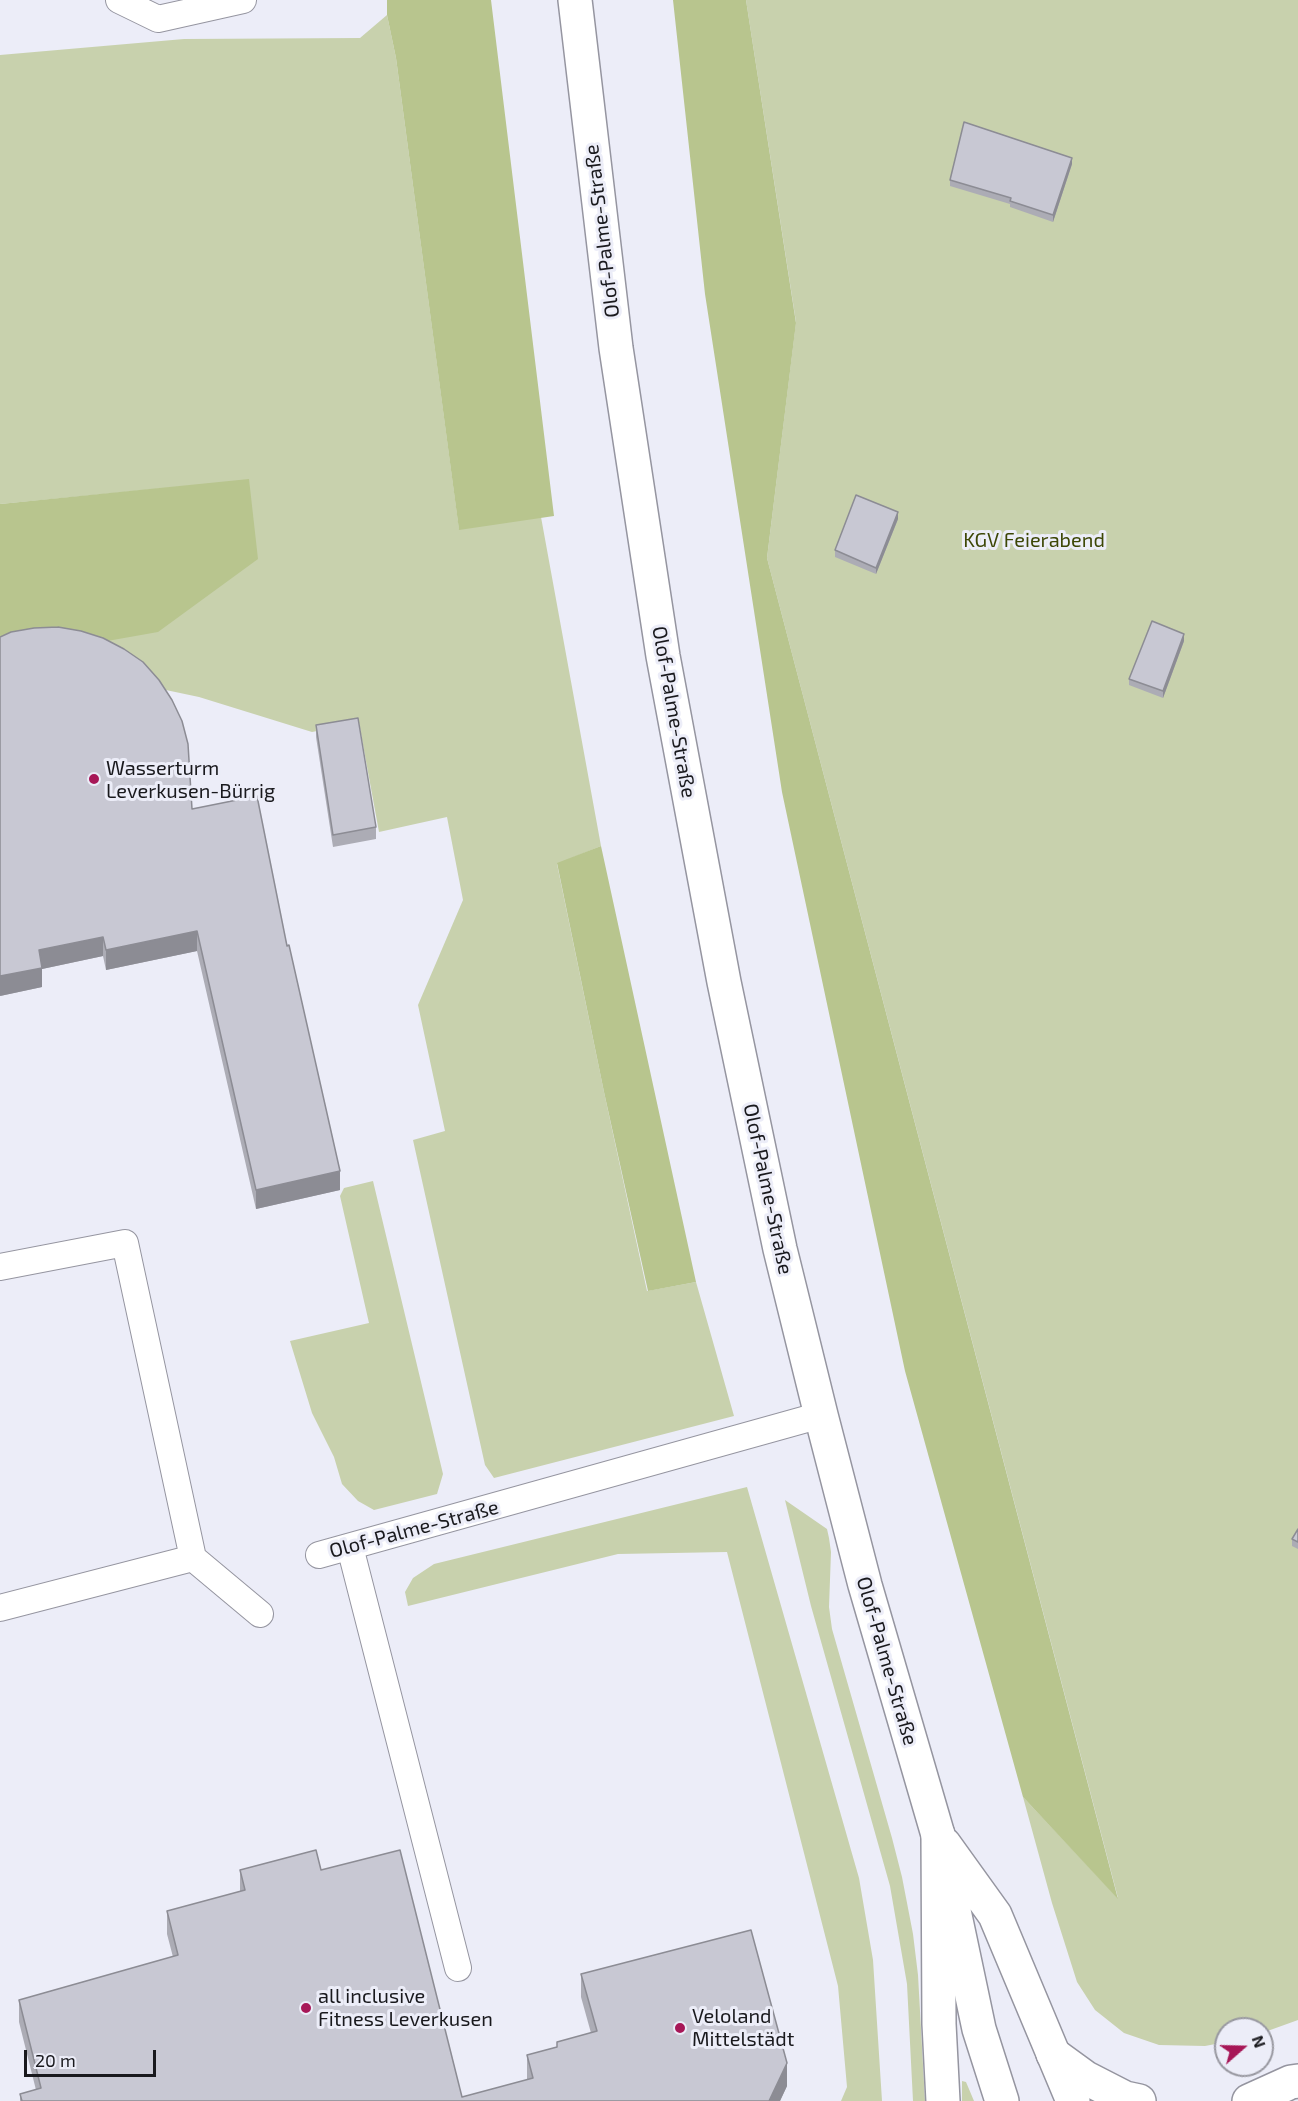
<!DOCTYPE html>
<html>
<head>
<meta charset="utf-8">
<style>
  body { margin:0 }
  #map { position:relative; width:1298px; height:2101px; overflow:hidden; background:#ecedf8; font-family:"Exo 2",sans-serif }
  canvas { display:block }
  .north { position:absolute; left:1214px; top:2017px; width:60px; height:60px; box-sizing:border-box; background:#ecedf8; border:2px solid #9898a0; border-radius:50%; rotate:70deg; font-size:16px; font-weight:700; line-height:24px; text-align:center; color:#19191d }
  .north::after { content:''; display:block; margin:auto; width:21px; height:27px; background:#a71757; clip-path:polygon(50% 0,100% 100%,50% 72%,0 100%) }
  .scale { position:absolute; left:24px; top:2050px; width:132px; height:27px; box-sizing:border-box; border:3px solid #19191d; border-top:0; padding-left:8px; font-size:18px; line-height:21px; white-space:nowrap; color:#19191d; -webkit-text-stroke:4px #ecedf8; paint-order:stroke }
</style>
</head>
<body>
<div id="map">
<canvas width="1298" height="2101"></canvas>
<div class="north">N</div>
<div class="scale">20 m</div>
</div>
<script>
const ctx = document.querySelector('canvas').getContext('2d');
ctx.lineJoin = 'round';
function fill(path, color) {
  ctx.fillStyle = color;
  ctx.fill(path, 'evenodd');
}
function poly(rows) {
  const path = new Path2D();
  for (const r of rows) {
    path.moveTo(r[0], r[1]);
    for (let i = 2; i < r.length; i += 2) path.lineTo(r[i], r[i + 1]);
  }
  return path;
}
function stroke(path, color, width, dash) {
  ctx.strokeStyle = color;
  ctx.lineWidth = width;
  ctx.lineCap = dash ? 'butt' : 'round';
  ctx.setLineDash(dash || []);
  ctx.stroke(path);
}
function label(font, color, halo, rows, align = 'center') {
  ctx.font = font + ' "Exo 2",sans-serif';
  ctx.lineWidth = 6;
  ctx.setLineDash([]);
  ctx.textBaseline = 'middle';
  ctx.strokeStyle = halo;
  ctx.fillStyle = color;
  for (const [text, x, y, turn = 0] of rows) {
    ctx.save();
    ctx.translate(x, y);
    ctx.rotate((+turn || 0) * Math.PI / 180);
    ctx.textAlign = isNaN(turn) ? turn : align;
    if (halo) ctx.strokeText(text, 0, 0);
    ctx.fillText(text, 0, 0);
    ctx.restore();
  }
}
fill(poly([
  [746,0,1298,0,1298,2020,1262,2033,1262,2029,1226,2029,1226,2042,1205,2046,1159,2045,1124,2033,1095,2010,1077,1982,1052,1903,1023,1797,1118,1898,767,558,796,322],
  [387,15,396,58,459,529,541,517,601,846,557,864,604,1092,647,1291,696,1282,734,1416,494,1478,485,1465,413,1140,445,1131,418,1005,463,900,447,817,379,832,359,723,312,732,199,697,109,678,101,642,249,480,0,504,0,55,184,39,360,38],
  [373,1181,443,1474,437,1494,374,1510,358,1501,342,1484,334,1457,312,1413,290,1341,369,1323,340,1196,344,1188],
  [747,1487,859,1878,873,1960,882,2101,841,2101,847,2087,838,1986,727,1552,618,1554,408,1606,405,1592,413,1578,434,1564],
  [785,1500,827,1529,829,1538,831,1552,829,1607,832,1629,892,1838,902,1877,913,1934,918,1975,925,2101,913,2101,907,1984,890,1886,811,1606],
  [962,2081,966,2082,974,2101,962,2101]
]), '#c8d1ad');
fill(poly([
  [387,0,491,0,554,516,459,530,396,58,387,15],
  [673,0,746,0,796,323,767,558,1118,1899,1023,1797,905,1371,782,792,705,294],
  [249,479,258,559,158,632,0,660,0,504],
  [601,846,696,1282,648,1291,604,1092,557,863]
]), '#b8c58e');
const service = poly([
  [119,0,158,19,243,0],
  [0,1267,125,1243,193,1558,260,1614],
  [350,1547,458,1968],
  [319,1555,821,1415],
  [0,1608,193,1558]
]);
const tertiary = poly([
  [1053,2054,1086,2078,1125,2098,1139,2101],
  [1249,2101,1291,2082,1298,2081]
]);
const secondary = poly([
  [575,0,616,348,663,656,724,982,780,1249,821,1415,865,1585,938,1835,979,2029,1002,2101],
  [944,1844,995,1915,1073,2101]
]);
const trunk = poly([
  [938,1835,939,2024,943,2101]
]);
stroke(service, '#9595a0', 28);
stroke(tertiary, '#9595a0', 36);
stroke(secondary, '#9595a0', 36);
stroke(trunk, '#9595a0', 36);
stroke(service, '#fff', 26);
stroke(tertiary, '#fff', 33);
stroke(secondary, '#fff', 33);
stroke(trunk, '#fff', 33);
fill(poly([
  [1072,164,1053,222,1010,207,1010,204,950,186,950,180],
  [898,519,876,574,835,557,835,550],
  [1184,641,1163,698,1129,685,1129,679],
  [316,725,376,827,376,839,333,847,316,737],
  [192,809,287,946,340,1190,256,1209,197,951,106,970,103,956,42,969,42,987,0,996],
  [1298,1529,1298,1549,1292,1546,1292,1539],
  [240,1870,321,1870,462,2097,527,2080,527,2055,557,2047,591,2033,581,1997,581,1974,787,2086,780,2101,20,2101,20,2094,36,2090,19,2022,19,2000,173,1957,167,1934,167,1911,240,1892]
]), '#acacb5');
fill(poly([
  [1072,158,1072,164,1053,222,1053,215],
  [898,512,898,519,876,574,876,568],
  [1184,634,1184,641,1163,698,1163,691],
  [197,931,197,951,106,970,106,950],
  [103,937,103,956,42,969,42,987,0,996,0,976,39,950],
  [340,1171,340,1190,256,1209,256,1190],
  [787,2063,787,2086,780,2101,769,2101]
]), '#8c8c94');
const building = poly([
  [964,122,1072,158,1053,215,1010,201,1011,198,950,180,964,122],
  [856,495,898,512,876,568,835,550,856,495],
  [1152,621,1184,634,1163,691,1129,679,1152,621],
  [58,627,81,631,103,638,124,649,143,662,159,680,172,700,182,721,188,744,192,809,257,796,287,946,289,945,340,1171,256,1190,197,931,106,950,103,937,39,950,42,968,0,976,0,637,11,632,34,628,58,627],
  [358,718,376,827,333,835,316,725,358,718],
  [1298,1529,1298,1542,1292,1539,1298,1529],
  [316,1850,321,1870,400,1850,462,2097,533,2078,527,2055,557,2047,557,2042,597,2031,581,1974,751,1930,787,2063,769,2101,22,2101,20,2094,41,2088,19,2000,178,1955,167,1911,245,1890,240,1870,316,1850]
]);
fill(building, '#c8c8d3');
stroke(building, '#8c8c94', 1.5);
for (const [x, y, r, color] of [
  [94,779,6,"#a71757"],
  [306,2008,6,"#a71757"],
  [680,2028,6,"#a71757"]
]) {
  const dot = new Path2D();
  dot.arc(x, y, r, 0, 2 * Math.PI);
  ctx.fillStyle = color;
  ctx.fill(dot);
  stroke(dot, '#ecedf8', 2);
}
label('20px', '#19191d', '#ecedf8', [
  ["Olof-Palme-Straße",602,231,-97],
  ["Olof-Palme-Straße",674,712,80],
  ["Olof-Palme-Straße",768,1189,78],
  ["Olof-Palme-Straße",414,1529,-15],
  ["Olof-Palme-Straße",887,1661,74]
]);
label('20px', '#3d4706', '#ecedf8', [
  ["KGV Feierabend",1034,540]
]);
label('20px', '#19191d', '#ecedf8', [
  ["Wasserturm",106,768],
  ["Leverkusen-Bürrig",106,791],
  ["all inclusive",318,1996],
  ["Fitness Leverkusen",318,2019],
  ["Veloland",692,2016],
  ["Mittelstädt",692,2039]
], 'left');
</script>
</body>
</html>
